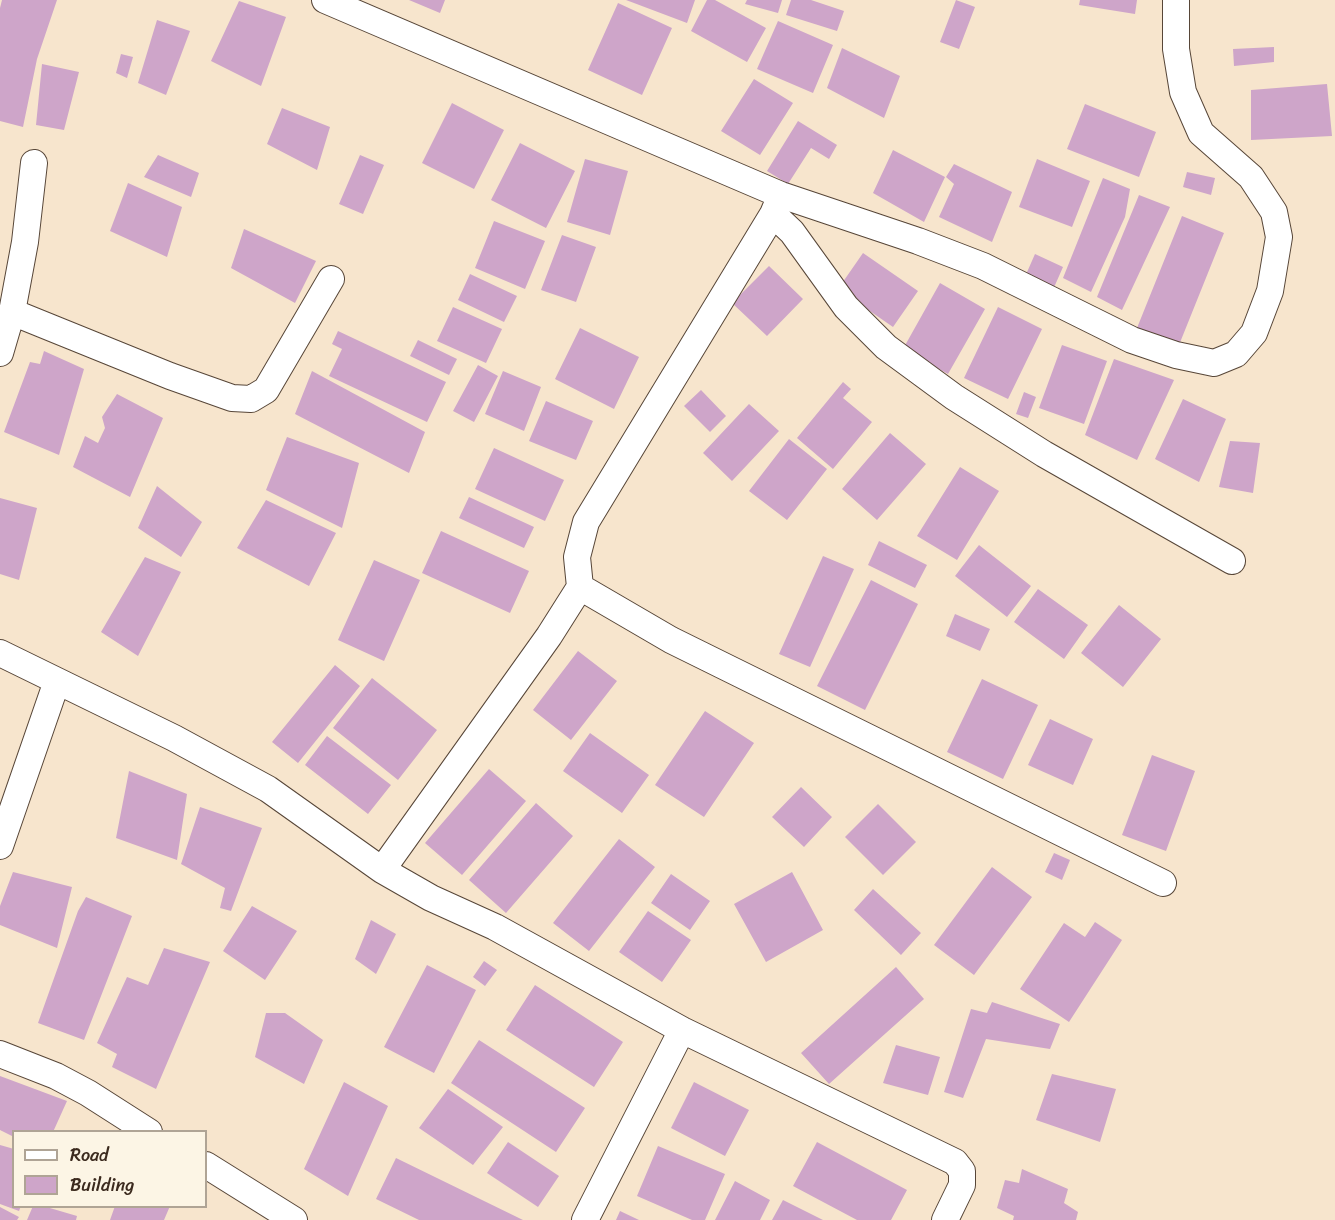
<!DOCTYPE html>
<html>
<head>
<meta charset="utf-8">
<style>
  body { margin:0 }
  #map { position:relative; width:1335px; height:1220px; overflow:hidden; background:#f7e5cd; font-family:Sriracha,sans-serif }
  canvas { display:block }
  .legend { position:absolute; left:12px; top:1130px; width:195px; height:78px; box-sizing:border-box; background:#fcf5e5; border:2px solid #afa495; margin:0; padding:8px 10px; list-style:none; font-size:18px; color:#3b2a1e }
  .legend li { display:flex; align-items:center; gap:12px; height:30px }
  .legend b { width:30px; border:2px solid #afa495 }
</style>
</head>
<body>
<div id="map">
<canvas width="1335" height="1220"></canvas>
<ul class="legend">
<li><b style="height:8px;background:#fff"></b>Road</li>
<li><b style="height:16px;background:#cea5c9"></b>Building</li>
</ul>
</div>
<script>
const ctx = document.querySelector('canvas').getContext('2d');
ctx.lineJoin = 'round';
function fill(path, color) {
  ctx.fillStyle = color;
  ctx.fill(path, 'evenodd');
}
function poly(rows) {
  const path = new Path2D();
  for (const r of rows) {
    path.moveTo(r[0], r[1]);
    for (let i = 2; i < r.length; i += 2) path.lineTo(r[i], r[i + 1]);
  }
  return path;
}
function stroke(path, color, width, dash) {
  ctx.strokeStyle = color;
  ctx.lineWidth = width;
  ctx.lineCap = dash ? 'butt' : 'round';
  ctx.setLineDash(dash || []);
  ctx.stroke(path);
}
fill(poly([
  [2,0,57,0,37,59,23,127,0,121,0,8],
  [409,0,445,0,440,13],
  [626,0,695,0,687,23],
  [707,0,715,0,766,28,747,62,691,31],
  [747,0,782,0,778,13,745,4],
  [791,0,811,0,844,11,837,31,786,15],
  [956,0,975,7,959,49,940,42],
  [1080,0,1137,0,1135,14,1079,5],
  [239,1,286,17,261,86,211,61],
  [618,3,672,28,642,95,588,70],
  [157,20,190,31,166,95,138,83],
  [778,21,833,45,813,93,757,69],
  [1274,47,1274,62,1234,66,1233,49],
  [842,48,900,76,884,118,827,88],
  [121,54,133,57,127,78,116,73],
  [42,64,79,72,64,130,36,125],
  [754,79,793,103,760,155,721,131],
  [1327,84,1332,136,1251,140,1251,90],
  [452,103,504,130,474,189,422,163],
  [1085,104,1156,132,1139,177,1067,149],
  [282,108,330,127,317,170,267,144],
  [798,121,837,145,829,159,811,148,788,184,767,171],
  [520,143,575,171,546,228,491,200],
  [893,150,945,177,924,222,873,193],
  [158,155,199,173,191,197,144,177],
  [360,155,384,165,363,214,339,204],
  [585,159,628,171,610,235,567,222],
  [1037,159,1090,181,1072,227,1019,207],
  [954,164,1012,192,992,242,939,217,954,184,946,177],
  [1187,172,1215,178,1211,195,1183,187],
  [1103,178,1130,189,1125,217,1091,292,1063,278],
  [128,183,182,207,167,257,110,231],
  [1139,195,1170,207,1122,310,1097,297],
  [1182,216,1224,233,1179,345,1137,328],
  [494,221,545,241,525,289,475,268],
  [244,229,316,261,295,303,231,268],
  [562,235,596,247,576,302,541,290],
  [863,253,918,291,893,327,838,289],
  [1035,254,1063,267,1052,292,1024,279],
  [769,266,803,299,767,336,732,303],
  [470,274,517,296,504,322,458,300],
  [940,283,985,309,948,374,903,349],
  [453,307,502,329,486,363,437,341],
  [998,307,1042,329,1008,399,964,378],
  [580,328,639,357,614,409,555,379],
  [338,331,446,382,427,422,329,376,342,349,332,344],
  [418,340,457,359,449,375,410,356],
  [1062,345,1107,361,1084,424,1039,408],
  [44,351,84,369,59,455,4,432,30,362,40,364],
  [1114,359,1174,380,1137,460,1085,435],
  [478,365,498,376,474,422,453,411],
  [312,371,425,432,409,473,295,414],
  [503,371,541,387,524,431,485,414],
  [843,382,851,389,843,398,872,422,833,469,797,438],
  [701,390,726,416,710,432,684,406],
  [1024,392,1036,397,1028,418,1016,414],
  [117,394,163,418,130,497,73,467,85,436,98,443,105,428,102,417],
  [1183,399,1226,419,1199,482,1155,459],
  [546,401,593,421,576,460,529,441],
  [749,404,779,431,732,481,703,453],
  [890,433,926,464,877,520,842,489],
  [287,437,359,463,342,528,266,490],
  [789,439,827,469,787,520,749,491],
  [1230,441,1260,443,1253,493,1219,487],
  [494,448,564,480,545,521,475,489],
  [960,467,999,491,957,560,917,536],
  [157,486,202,522,181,557,138,528],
  [469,497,534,527,524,548,459,518],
  [0,498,37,508,19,580,0,574],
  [266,500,336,533,309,586,237,548],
  [441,531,529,571,510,613,422,573],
  [879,541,927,565,915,588,868,565],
  [979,545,1031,586,1007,617,955,576],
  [823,556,854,569,810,667,779,654],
  [145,557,181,572,138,656,101,632],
  [374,560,420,580,384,661,338,640],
  [871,580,918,604,865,710,817,686],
  [1038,589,1088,625,1064,659,1014,622],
  [1119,605,1161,639,1123,687,1081,653],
  [955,614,990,629,980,651,946,636],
  [578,651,617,681,571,740,533,710],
  [335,665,360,686,298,763,272,742],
  [372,678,437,730,398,780,333,728],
  [982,679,1038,705,1003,779,947,752],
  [705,711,754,743,704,817,655,785],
  [1050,719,1093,739,1073,785,1028,765],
  [590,733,649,775,622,813,563,771],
  [327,736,391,785,368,814,305,765],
  [1152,755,1195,771,1166,851,1122,835],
  [489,769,526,801,462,875,425,843],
  [129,771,187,794,177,860,116,838],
  [801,787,832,817,804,847,772,817],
  [536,803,573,836,506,913,469,880],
  [878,804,916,842,883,875,845,837],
  [200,807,262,828,231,911,220,908,225,888,181,864],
  [619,839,655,867,589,951,553,923],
  [1054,853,1070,860,1062,880,1045,872],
  [992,867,1032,897,974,975,934,945],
  [13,872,72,887,57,948,0,925,0,906],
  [792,872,823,930,766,962,734,904],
  [671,874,710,901,690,930,651,903],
  [873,889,921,933,901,955,854,910],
  [86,897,132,916,84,1040,38,1023,78,911],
  [252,906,297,931,265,980,223,951],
  [648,911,691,940,662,982,619,952],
  [371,920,396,934,376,974,355,959],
  [1095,922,1122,940,1069,1022,1020,989,1064,923,1085,937],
  [164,948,210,962,156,1089,112,1067,117,1054,97,1043,127,977,148,985],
  [484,961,497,970,485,986,473,977],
  [427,965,476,990,434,1073,384,1047],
  [896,967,924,999,829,1084,801,1053],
  [535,985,623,1042,594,1087,506,1030],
  [992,1002,1060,1024,1050,1049,986,1039,963,1098,944,1092,971,1009,987,1013],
  [266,1013,285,1013,323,1040,304,1084,255,1057],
  [479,1040,585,1108,556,1152,451,1083],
  [896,1045,940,1057,928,1095,883,1083],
  [1052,1074,1116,1089,1100,1142,1036,1120],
  [0,1076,67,1101,53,1132,14,1132,14,1137,0,1130],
  [344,1082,388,1106,348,1196,304,1169],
  [694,1082,749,1110,725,1156,671,1128],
  [448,1089,503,1127,473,1165,419,1128],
  [508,1142,559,1176,538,1207,487,1173],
  [817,1142,907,1190,891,1220,857,1220,793,1186],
  [0,1145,14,1149,14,1206,21,1206,19,1211,0,1204],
  [658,1146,725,1174,705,1220,692,1220,637,1196],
  [396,1158,523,1220,419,1220,376,1199],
  [1022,1169,1068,1189,1064,1203,1078,1212,1076,1220,1013,1220,1014,1216,997,1208,1005,1180,1019,1183],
  [735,1181,770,1200,760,1220,715,1220],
  [783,1200,823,1220,772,1220],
  [33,1206,43,1206,77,1216,76,1220,27,1220],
  [115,1206,170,1206,164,1220,110,1220],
  [0,1207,19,1217,17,1220,0,1220],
  [620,1211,639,1220,616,1220]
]), '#cea5c9');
const minor = poly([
  [325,0,781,195,918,241,983,266,1132,340,1176,355,1214,363,1236,354,1254,333,1270,291,1279,237,1274,212,1251,177,1201,133,1183,92,1176,49,1176,0],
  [773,214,792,232,846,307,886,347,954,397,1044,454,1232,561],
  [12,312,170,376,232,398,251,399,266,390,331,279],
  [0,353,12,312,25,242,34,163],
  [580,587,671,640,1163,883],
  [0,653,174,738,268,789,382,870,431,898,495,927,682,1030,955,1162,962,1171,962,1185,945,1220],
  [0,846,57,681],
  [382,870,549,636,580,587,577,557,586,522,773,214,781,195],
  [0,1054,56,1076,88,1093,149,1132],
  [206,1165,294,1220],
  [585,1220,682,1030]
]);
stroke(minor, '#574638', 28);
stroke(minor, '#fff', 26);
</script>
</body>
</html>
